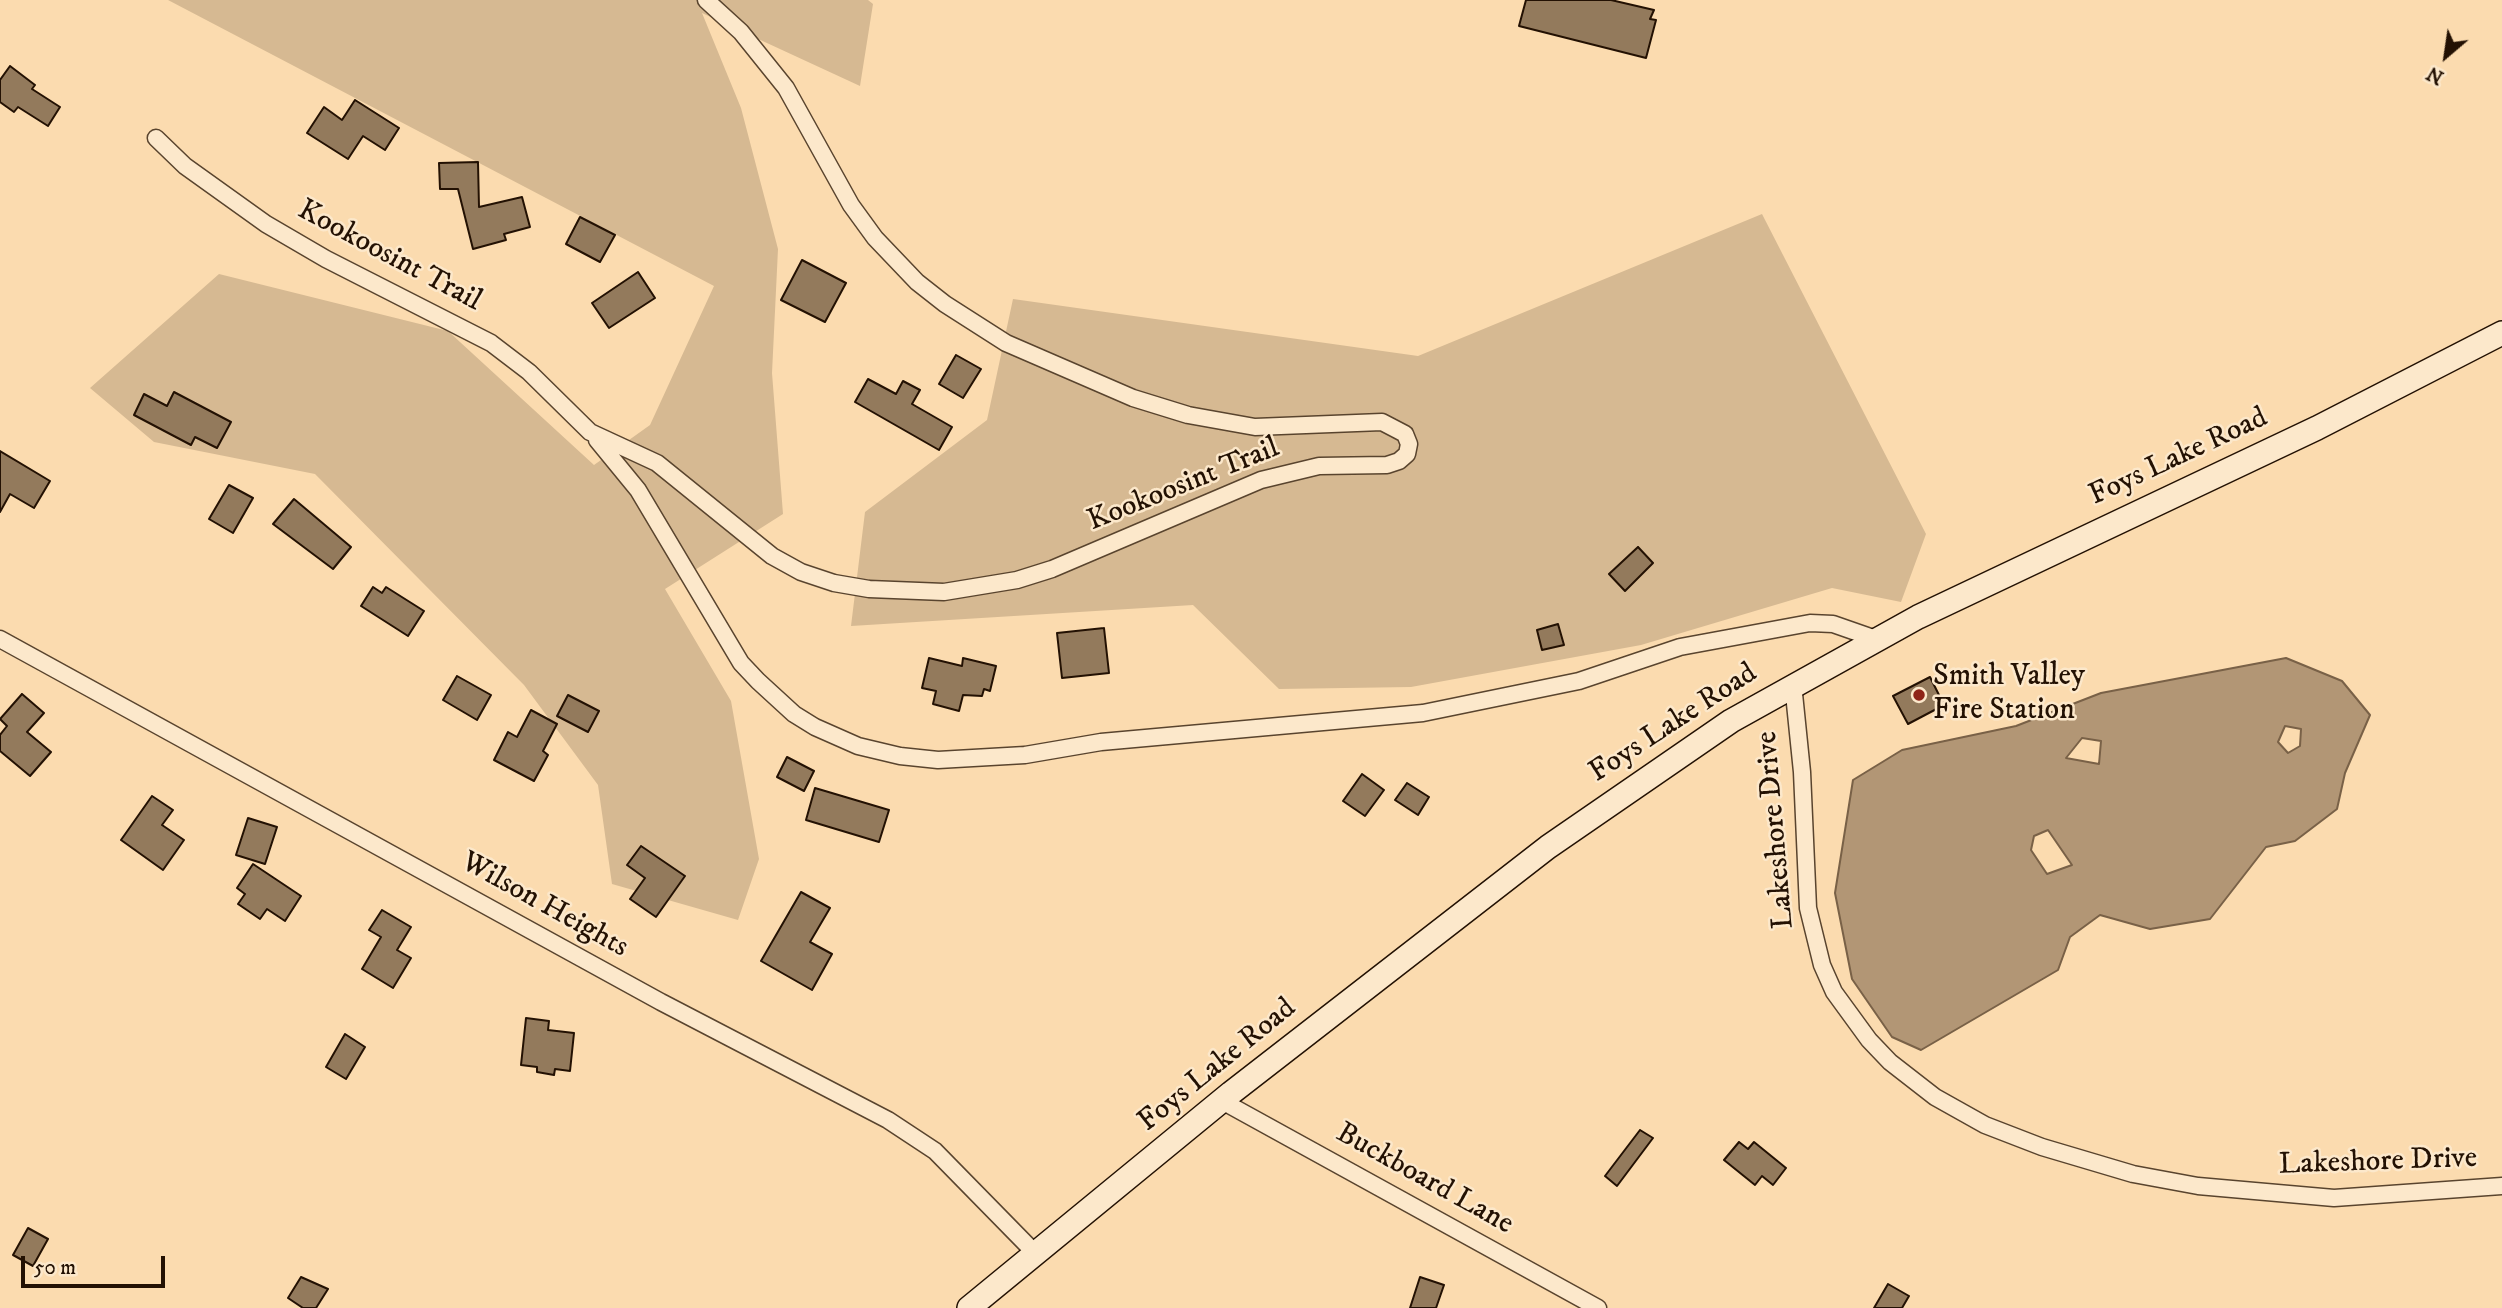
<!DOCTYPE html>
<html>
<head>
<meta charset="utf-8">
<style>
  body { margin:0 }
  #map { position:relative; width:2502px; height:1308px; overflow:hidden; background:#fbdbaf; font-family:"IM FELL DW Pica",serif }
  canvas { display:block }
  .north { position:absolute; left:2411px; top:21px; width:70px; height:70px; -webkit-text-stroke:5px #fce8cb; paint-order:stroke; rotate:209deg; font-size:19px; font-weight:700; line-height:28px; text-align:center; color:#231103 }
  .north::after { content:''; display:block; margin:auto; width:24px; height:32px; background:#231103; clip-path:polygon(50% 0,100% 100%,50% 72%,0 100%) }
  .scale { position:absolute; left:21px; top:1256px; width:144px; height:32px; box-sizing:border-box; border:4px solid #231103; border-top:0; padding-left:9px; font-size:21px; line-height:24px; white-space:nowrap; color:#231103; -webkit-text-stroke:5px #fce8cb; paint-order:stroke }
</style>
</head>
<body>
<div id="map">
<canvas width="2502" height="1308"></canvas>
<div class="north">N</div>
<div class="scale">50 m</div>
</div>
<script>
const ctx = document.querySelector('canvas').getContext('2d');
ctx.lineJoin = 'round';
function fill(path, color) {
  ctx.fillStyle = color;
  ctx.fill(path, 'evenodd');
}
function poly(rows) {
  const path = new Path2D();
  for (const r of rows) {
    path.moveTo(r[0], r[1]);
    for (let i = 2; i < r.length; i += 2) path.lineTo(r[i], r[i + 1]);
  }
  return path;
}
function stroke(path, color, width, dash) {
  ctx.strokeStyle = color;
  ctx.lineWidth = width;
  ctx.lineCap = dash ? 'butt' : 'round';
  ctx.setLineDash(dash || []);
  ctx.stroke(path);
}
function label(font, color, halo, rows, align = 'center') {
  ctx.font = font + ' "IM FELL DW Pica",serif';
  ctx.lineWidth = 5;
  ctx.setLineDash([]);
  ctx.textBaseline = 'middle';
  ctx.strokeStyle = halo;
  ctx.fillStyle = color;
  for (const [text, x, y, turn = 0] of rows) {
    ctx.save();
    ctx.translate(x, y);
    ctx.rotate((+turn || 0) * Math.PI / 180);
    ctx.textAlign = isNaN(turn) ? turn : align;
    if (halo) ctx.strokeText(text, 0, 0);
    ctx.fillText(text, 0, 0);
    ctx.restore();
  }
}
fill(poly([
  [168,0,868,0,873,4,860,86,702,13,741,108,778,249,772,373,783,514,665,589,731,701,759,859,738,920,612,884,598,785,524,685,315,474,154,442,90,388,219,274,448,331,594,465,650,425,714,286],
  [1762,214,1926,534,1901,602,1832,588,1641,645,1411,687,1279,689,1193,605,851,626,865,512,987,420,1013,299,1418,356]
]), '#d6b992');
const water = poly([
  [2286,658,2342,681,2370,715,2345,773,2337,809,2295,841,2266,847,2210,919,2150,929,2100,915,2070,937,2058,970,1921,1050,1892,1037,1852,979,1835,893,1853,780,1902,750,2016,726,2101,693,2286,658],
  [2285,726,2301,729,2300,746,2288,753,2278,742,2285,726],
  [2082,738,2101,741,2099,764,2066,758,2082,738],
  [2048,830,2072,865,2047,874,2031,850,2034,836,2048,830]
]);
fill(water, '#b29675');
stroke(water, '#796147', 2);
const building = poly([
  [1526,0,1611,0,1654,10,1650,19,1656,20,1646,58,1519,26,1526,0],
  [10,66,35,85,32,89,60,107,48,126,18,107,14,112,0,102,0,80,10,66],
  [355,100,399,128,385,150,363,136,348,159,307,133,324,107,342,120,355,100],
  [478,162,479,207,522,197,530,227,504,234,506,240,473,249,458,189,440,189,439,163,478,162],
  [580,217,615,235,600,262,566,244,580,217],
  [802,260,846,283,825,322,781,300,802,260],
  [638,272,655,298,609,328,592,303,638,272],
  [956,355,981,369,963,398,939,384,956,355],
  [868,379,896,394,903,381,920,390,912,404,952,427,939,450,855,402,868,379],
  [174,392,231,422,217,448,195,437,191,445,134,415,144,394,167,406,174,392],
  [0,451,50,481,34,508,10,494,0,512,0,451],
  [229,485,253,498,233,533,209,519,229,485],
  [294,499,351,547,333,569,273,524,294,499],
  [1638,547,1653,563,1625,591,1609,574,1638,547],
  [373,587,382,593,386,587,424,611,408,636,361,606,373,587],
  [1558,624,1564,645,1542,650,1537,630,1558,624],
  [1104,628,1109,673,1062,678,1057,633,1104,628],
  [929,658,962,666,963,658,996,666,990,691,984,689,982,696,963,695,959,711,933,704,936,691,922,688,929,658],
  [457,676,491,695,477,720,443,700,457,676],
  [1930,677,1944,705,1908,724,1893,696,1930,677],
  [22,694,44,713,27,732,51,752,30,776,0,751,0,735,7,726,0,719,22,694],
  [568,695,599,711,588,732,557,716,568,695],
  [531,710,557,724,543,751,548,755,534,781,494,760,508,732,517,737,531,710],
  [787,757,814,771,804,791,777,777,787,757],
  [1362,774,1384,790,1365,816,1343,801,1362,774],
  [1407,783,1429,797,1418,815,1395,800,1407,783],
  [815,788,889,810,879,842,806,820,815,788],
  [152,796,173,810,162,825,184,840,163,870,121,840,152,796],
  [248,818,277,827,265,864,236,855,248,818],
  [641,846,685,876,656,917,630,899,645,878,627,865,641,846],
  [253,864,301,896,285,921,267,909,260,919,238,904,245,894,237,888,253,864],
  [801,892,830,908,810,942,832,954,812,990,761,961,801,892],
  [382,910,411,927,397,950,411,958,393,988,362,969,381,937,369,930,382,910],
  [526,1018,549,1021,548,1030,574,1033,570,1071,555,1069,554,1075,537,1072,537,1067,521,1065,526,1018],
  [345,1034,365,1047,346,1079,326,1067,345,1034],
  [1640,1130,1653,1138,1617,1186,1605,1176,1640,1130],
  [1739,1142,1748,1149,1754,1142,1786,1168,1773,1185,1762,1176,1755,1185,1724,1160,1739,1142],
  [28,1228,48,1239,33,1266,13,1255,28,1228],
  [301,1277,328,1289,316,1308,303,1308,288,1298,301,1277],
  [1420,1277,1444,1285,1436,1308,1410,1308,1420,1277],
  [1888,1284,1909,1296,1902,1308,1874,1308,1888,1284]
]);
fill(building, '#937a5c');
stroke(building, '#231103', 2);
const street = poly([
  [156,138,185,166,266,224,326,259,491,343,529,372,590,432,657,463,772,556,801,572,834,583,869,589,944,592,1017,580,1052,569,1261,480,1319,466,1387,465,1399,461,1407,454,1409,444,1405,434,1382,422,1255,427,1188,415,1133,398,1006,343,945,304,917,282,875,238,851,205,786,88,741,32,706,0],
  [597,440,638,490,741,663,758,681,794,714,815,727,858,746,900,756,938,760,1025,755,1101,742,1423,713,1579,681,1680,647,1810,623,1833,624,1876,639],
  [0,639,661,1002,888,1120,935,1151,1036,1254],
  [1793,684,1802,772,1808,908,1822,965,1834,992,1869,1040,1890,1062,1935,1097,1985,1125,2042,1147,2133,1174,2198,1186,2334,1198,2502,1186],
  [1222,1101,1598,1308]
]);
const secondary = poly([
  [969,1308,1231,1093,1548,847,1731,721,1918,617,2317,428,2502,333]
]);
stroke(street, '#59442e', 19);
stroke(secondary, '#231103', 26);
stroke(street, '#fce8cb', 16);
stroke(secondary, '#fce8cb', 23);
for (const [x, y, r, color] of [
  [1919,695,7,"#8f2418"]
]) {
  const dot = new Path2D();
  dot.arc(x, y, r, 0, 2 * Math.PI);
  ctx.fillStyle = color;
  ctx.fill(dot);
  stroke(dot, '#fce8cb', 2.5);
}
label('30px', '#231103', '#fce8cb', [
  ["Kookoosint Trail",389,257,28],
  ["Foys Lake Road",2179,458,-25],
  ["Kookoosint Trail",1184,486,-22],
  ["Foys Lake Road",1674,724,-33],
  ["Lakeshore Drive",1777,830,-95],
  ["Wilson Heights",544,906,29],
  ["Foys Lake Road",1218,1066,-39],
  ["Lakeshore Drive",2378,1163,-2],
  ["Buckboard Lane",1424,1180,29]
]);
label('30px', '#231103', '#fce8cb', [
  ["Smith Valley",1933,678],
  ["Fire Station",1933,712]
], 'left');
</script>
</body>
</html>
